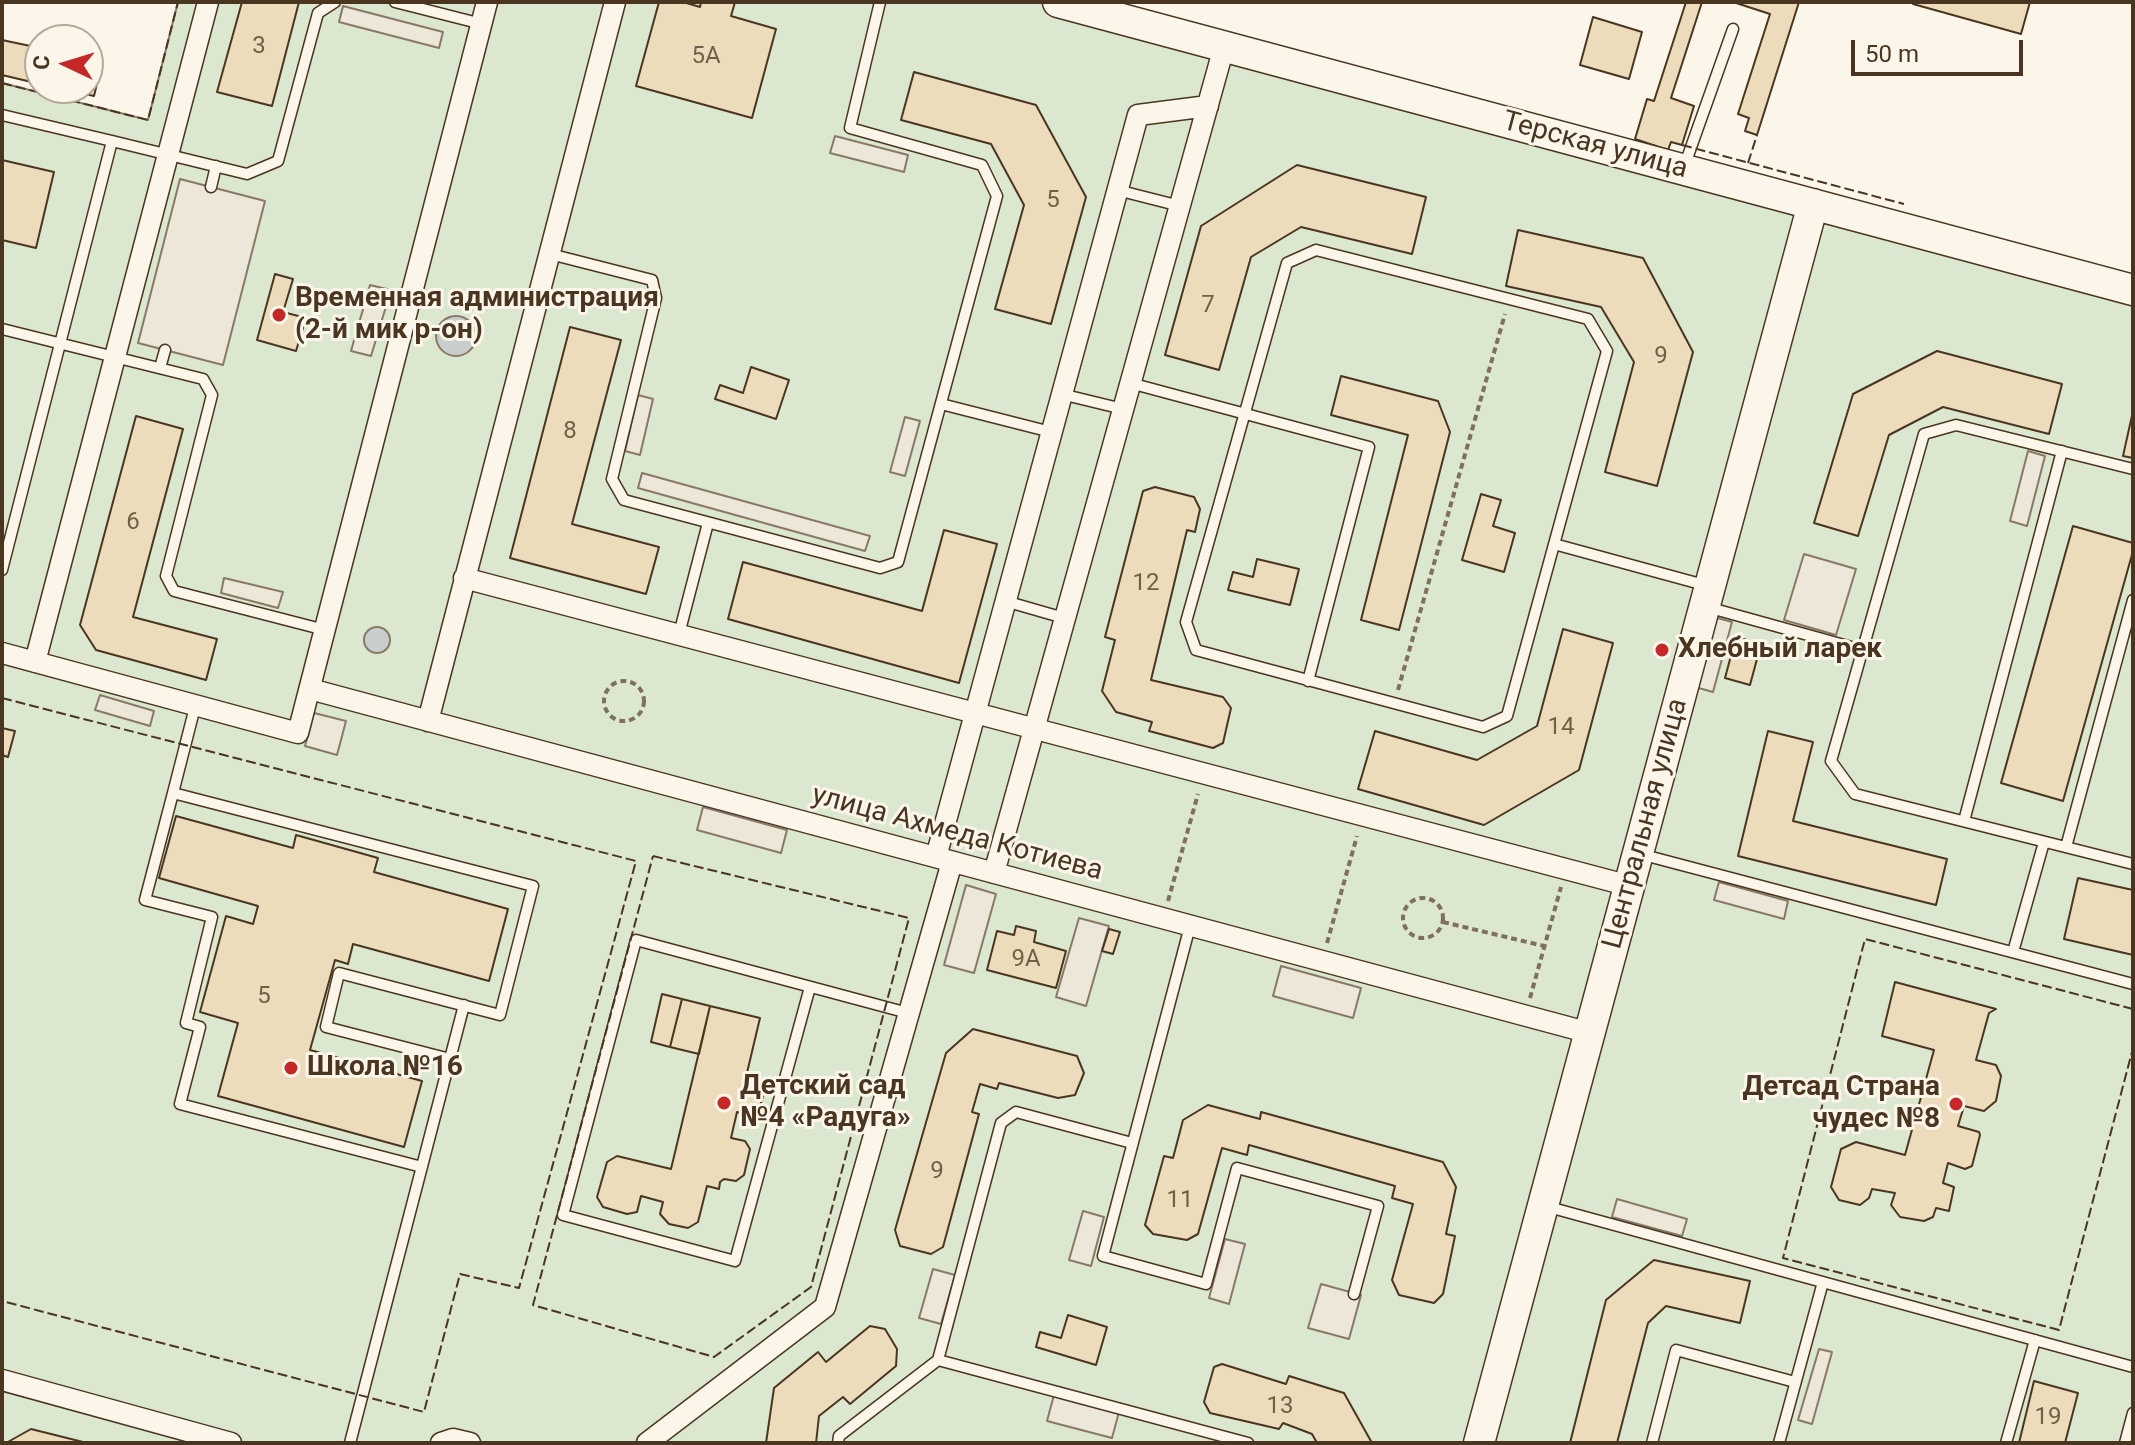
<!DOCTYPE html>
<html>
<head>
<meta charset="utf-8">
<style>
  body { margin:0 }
  #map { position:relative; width:2135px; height:1445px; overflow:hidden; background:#fbf6e9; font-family:Roboto,sans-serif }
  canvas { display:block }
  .frame { position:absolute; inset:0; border:4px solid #4a3520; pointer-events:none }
  .north { position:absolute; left:24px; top:24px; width:80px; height:80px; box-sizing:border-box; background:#fbf6e9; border:2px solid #b4a999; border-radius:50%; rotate:274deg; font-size:22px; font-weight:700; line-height:32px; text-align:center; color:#4a3520 }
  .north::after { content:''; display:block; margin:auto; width:28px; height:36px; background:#c62828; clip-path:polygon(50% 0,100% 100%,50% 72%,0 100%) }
  .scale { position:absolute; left:1851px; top:40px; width:172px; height:36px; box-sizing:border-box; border:4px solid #4a3520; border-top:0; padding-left:10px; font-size:24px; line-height:28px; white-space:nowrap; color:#4a3520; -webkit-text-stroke:6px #fbf6e9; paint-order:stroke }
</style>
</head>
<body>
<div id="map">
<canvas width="2135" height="1445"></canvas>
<div class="frame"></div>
<div class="north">С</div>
<div class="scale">50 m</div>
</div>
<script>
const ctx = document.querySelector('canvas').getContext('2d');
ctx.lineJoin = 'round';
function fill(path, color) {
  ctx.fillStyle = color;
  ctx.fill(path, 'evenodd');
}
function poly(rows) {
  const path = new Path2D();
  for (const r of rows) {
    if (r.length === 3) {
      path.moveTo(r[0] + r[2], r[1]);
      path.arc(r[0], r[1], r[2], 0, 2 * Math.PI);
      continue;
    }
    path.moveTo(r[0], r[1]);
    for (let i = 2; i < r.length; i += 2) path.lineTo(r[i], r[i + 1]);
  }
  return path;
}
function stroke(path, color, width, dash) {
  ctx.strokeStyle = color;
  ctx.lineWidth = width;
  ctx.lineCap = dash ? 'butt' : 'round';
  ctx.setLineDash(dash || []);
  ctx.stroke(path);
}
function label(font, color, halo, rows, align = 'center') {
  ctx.font = font + ' Roboto,sans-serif';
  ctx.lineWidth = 6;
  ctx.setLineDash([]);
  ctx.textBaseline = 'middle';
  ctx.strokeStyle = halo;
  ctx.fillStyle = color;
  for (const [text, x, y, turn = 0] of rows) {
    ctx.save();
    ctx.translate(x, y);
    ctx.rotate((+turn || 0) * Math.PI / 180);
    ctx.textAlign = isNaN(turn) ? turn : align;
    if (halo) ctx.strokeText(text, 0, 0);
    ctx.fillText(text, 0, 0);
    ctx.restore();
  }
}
const green = poly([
  [178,2,1058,2,2133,290,2133,1443,2,1443,2,83,148,120,178,2]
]);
fill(green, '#dce7d0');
stroke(green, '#887966', 2);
const parking = poly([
  [343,6,443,32,439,48,339,22,343,6],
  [835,136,908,155,904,172,830,153,835,136],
  [180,179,265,201,223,365,138,343,180,179],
  [370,285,391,290,371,356,351,351,370,285],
  [638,395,653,399,640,455,625,451,638,395],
  [905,417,920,421,905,476,890,472,905,417],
  [2028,451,2045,456,2027,526,2010,521,2028,451],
  [642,473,870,536,865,551,638,488,642,473],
  [1804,554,1856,569,1836,635,1784,620,1804,554],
  [224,578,283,592,278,608,221,593,224,578],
  [1714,617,1732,622,1713,692,1695,687,1714,617],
  [100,695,154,711,150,726,95,710,100,695],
  [314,713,346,721,337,755,305,746,314,713],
  [703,807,787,830,781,853,697,830,703,807],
  [1719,882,1788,901,1784,919,1714,900,1719,882],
  [966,885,996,894,974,973,944,965,966,885],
  [1079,918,1109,926,1086,1006,1056,997,1079,918],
  [1281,966,1361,988,1353,1018,1273,996,1281,966],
  [1617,1199,1687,1219,1682,1236,1612,1217,1617,1199],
  [1083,1211,1104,1217,1091,1266,1069,1260,1083,1211],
  [1225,1239,1245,1244,1229,1304,1209,1298,1225,1239],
  [933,1269,955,1275,941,1324,919,1318,933,1269],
  [1321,1284,1361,1295,1349,1339,1308,1328,1321,1284],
  [1819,1349,1832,1352,1812,1424,1798,1420,1819,1349],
  [1054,1395,1119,1412,1112,1438,1047,1421,1054,1395]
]);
fill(parking, '#ede7d9');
stroke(parking, '#887966', 2);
const water = poly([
  [456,336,20],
  [377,640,13]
]);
fill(water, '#c9cecd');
stroke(water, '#887966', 2);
const building = poly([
  [242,2,299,2,272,106,217,92,242,2],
  [659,2,683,2,700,7,701,2,735,2,731,16,776,29,752,118,636,86,659,2],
  [1686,2,1702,2,1671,98,1694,106,1682,145,1671,142,1668,150,1635,139,1647,99,1654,101,1686,2],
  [1733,2,1799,2,1757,135,1745,131,1749,118,1738,114,1770,14,1733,2],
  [1914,2,2030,2,2021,34,1913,4,1914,2],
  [1593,17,1642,32,1629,79,1580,65,1593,17],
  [2,40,40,48,40,84,2,75,2,40],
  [88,60,102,63,94,96,59,88,88,88,88,60],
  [914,72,1036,105,1086,197,1051,324,995,309,1024,205,991,144,901,120,914,72],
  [2,160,54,172,36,248,2,240,2,160],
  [1297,165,1426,197,1412,254,1301,227,1251,257,1219,370,1165,355,1201,226,1297,165],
  [1518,230,1643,258,1693,352,1657,486,1605,472,1634,362,1601,307,1506,286,1518,230],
  [275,274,293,279,283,312,306,318,296,351,257,340,275,274],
  [570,327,621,340,572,524,659,547,646,594,510,558,570,327],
  [1937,351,2062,384,2049,434,1943,407,1889,435,1858,536,1814,523,1853,394,1937,351],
  [751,367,789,380,776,419,715,399,720,385,743,393,751,367],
  [1341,376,1438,401,1450,432,1399,630,1361,620,1408,435,1331,415,1341,376],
  [2133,411,2133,458,2123,456,2133,411],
  [136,416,183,429,133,617,217,639,206,680,96,650,80,625,136,416],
  [1155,487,1194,497,1200,509,1195,532,1187,530,1151,680,1223,697,1231,708,1223,743,1213,748,1149,731,1152,722,1116,712,1102,691,1115,640,1105,637,1143,491,1155,487],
  [1481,494,1501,500,1493,526,1515,533,1504,572,1462,560,1481,494],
  [2073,526,2133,543,2133,551,2063,801,2001,783,2073,526],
  [944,530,997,544,959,683,728,619,743,562,922,611,944,530],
  [1257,559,1299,569,1290,605,1228,590,1233,572,1253,577,1257,559],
  [1563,629,1613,643,1579,770,1484,825,1358,789,1375,731,1477,760,1537,726,1563,629],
  [1736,637,1761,644,1750,685,1725,678,1736,637],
  [1659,644,1669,646,1666,656,1656,653,1659,644],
  [2,728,15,731,8,757,2,755,2,728],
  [1768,731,1813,742,1793,821,1947,859,1936,905,1738,856,1768,731],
  [176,816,293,848,296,835,378,858,374,872,508,909,489,981,353,944,348,964,335,960,310,1050,422,1081,404,1147,218,1096,238,1023,200,1012,226,916,253,924,258,906,159,878,176,816],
  [2078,878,2133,890,2133,955,2064,939,2078,878],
  [1016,926,1036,931,1034,942,1066,951,1056,988,987,970,997,931,1014,935,1016,926],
  [1109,929,1120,932,1113,954,1102,951,1109,929],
  [1895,982,1996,1009,1989,1013,1976,1060,1996,1065,2001,1076,1996,1101,1984,1111,1964,1106,1958,1126,1979,1132,1980,1135,1972,1166,1965,1169,1948,1163,1943,1183,1954,1187,1949,1211,1936,1208,1933,1217,1924,1221,1900,1217,1891,1205,1895,1193,1872,1189,1869,1198,1860,1205,1839,1200,1831,1187,1841,1149,1856,1142,1905,1155,1934,1050,1882,1036,1895,982],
  [662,994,682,999,670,1047,651,1042,662,994],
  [682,999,710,1006,699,1054,670,1047,682,999],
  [710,1006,760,1018,746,1077,759,1081,765,1091,759,1109,750,1115,737,1112,731,1138,745,1141,750,1149,744,1175,736,1181,724,1179,720,1182,719,1189,707,1186,698,1222,688,1228,669,1224,660,1214,663,1202,641,1196,637,1212,627,1214,603,1207,597,1197,607,1162,617,1156,671,1169,710,1006],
  [973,1029,1077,1056,1084,1073,1075,1095,1058,1098,999,1083,997,1089,980,1084,972,1112,979,1114,943,1247,931,1254,900,1246,895,1230,946,1053,973,1029],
  [1208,1105,1260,1119,1261,1112,1443,1162,1456,1187,1446,1234,1455,1236,1443,1294,1434,1303,1399,1295,1392,1280,1413,1204,1392,1198,1395,1186,1249,1145,1247,1155,1222,1148,1198,1234,1187,1240,1153,1234,1145,1225,1164,1156,1173,1158,1183,1120,1208,1105],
  [1654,1260,1750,1281,1740,1323,1666,1306,1648,1323,1617,1443,1570,1443,1606,1300,1654,1260],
  [1068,1315,1107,1327,1096,1365,1036,1347,1040,1332,1061,1338,1068,1315],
  [870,1326,885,1329,897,1349,896,1366,850,1404,843,1397,819,1416,816,1443,766,1443,774,1388,818,1352,826,1362,870,1326],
  [1222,1364,1286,1384,1289,1376,1344,1393,1372,1443,1317,1443,1312,1434,1283,1423,1279,1429,1210,1413,1204,1402,1214,1367,1222,1364],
  [2034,1381,2078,1393,2065,1443,2019,1443,2034,1381],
  [31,1429,87,1443,6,1443,31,1429]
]);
fill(building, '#ecdcbc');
stroke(building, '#4a3520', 2);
const lane = poly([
  [395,2,482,24],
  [2,115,112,141,2,570],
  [112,141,247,174,278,161,318,13,335,2],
  [1684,167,1733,29],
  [211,187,216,166],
  [1117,190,1180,206],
  [1316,250,1588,319,1607,351,1507,716,1483,727,1196,650,1186,622,1287,263,1316,250],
  [550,254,652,280,656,298,612,479,624,500,880,568,898,562,997,196,982,165,850,128,880,2],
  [2,329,203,379,212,395,166,576,174,591,325,630],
  [160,368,165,350],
  [1130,383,1369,447,1308,681],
  [1061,394,1123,409],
  [941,404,1051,432],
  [2133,469,1956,425,1924,434,1831,761,1855,794,2133,864],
  [1554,544,1708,586],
  [1005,601,1064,618],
  [1707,607,1862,650],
  [679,634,708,523],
  [173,793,195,707],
  [1964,821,2062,451],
  [2066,847,2133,600],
  [1640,854,2133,984],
  [1190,926,1103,1256,1206,1284,1237,1168,1378,1206,1354,1294],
  [2013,952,2044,842],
  [810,987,735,1261,563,1215,636,940,908,1013],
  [422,1167,180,1104,200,1027,186,1023,212,917,145,900,173,793,533,886,500,1015,339,973,326,1027,450,1059],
  [1545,1206,2133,1367],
  [938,1360,1248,1443],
  [350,1443,464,1005],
  [838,1443,839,1436,938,1360,1001,1123,1016,1112,1132,1143],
  [1652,1443,1676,1350,1795,1382],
  [1779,1443,1823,1282],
  [2006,1443,2035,1340],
  [2125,1443,2133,1413]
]);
const street = poly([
  [464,578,1630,886],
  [2,653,298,733,487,2],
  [35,662,208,2],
  [310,689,1590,1033],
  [428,721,615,2],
  [936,857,1138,115,1208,106],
  [994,873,1224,47],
  [2,1380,231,1443],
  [441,1443,453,1439,470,1443],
  [647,1443,825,1307,952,862]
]);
const secondary = poly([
  [1058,2,2133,290],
  [1479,1443,1813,204]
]);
stroke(lane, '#4a3520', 13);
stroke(street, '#4a3520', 23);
stroke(secondary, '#4a3520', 33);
stroke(poly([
  [624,701,20],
  [1398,690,1505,314],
  [1423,918,20],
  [1168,901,1198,794],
  [1443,922,1544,946],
  [1327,943,1357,836],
  [1530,998,1561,887]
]), '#7f6f5c', 4, [6, 4]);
stroke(lane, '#fbf6e9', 10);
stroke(street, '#fbf6e9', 20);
stroke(secondary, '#fbf6e9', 30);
stroke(poly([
  [2,83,148,120,178,2],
  [1682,145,1904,204],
  [1748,163,1757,135],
  [2,698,636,861,519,1288,460,1274,424,1412,2,1301],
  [653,856,909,918,811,1287,714,1357,533,1305,653,856],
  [2133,1009,1865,939,1783,1258,2059,1330,2133,1048]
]), '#4a3520', 2, [10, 4]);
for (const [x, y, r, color] of [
  [279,315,8,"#c62828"],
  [1662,650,8,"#c62828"],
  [291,1068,8,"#c62828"],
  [724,1103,8,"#c62828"],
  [1956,1104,8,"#c62828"]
]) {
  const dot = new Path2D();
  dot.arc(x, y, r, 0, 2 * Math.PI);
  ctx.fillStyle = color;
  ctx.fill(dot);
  stroke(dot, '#fbf6e9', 3);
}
label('24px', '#725f47', null, [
  ["3",259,47],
  ["5А",706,57],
  ["5",1053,201],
  ["7",1208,306],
  ["9",1661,357],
  ["8",570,432],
  ["6",133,523],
  ["12",1146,584],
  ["14",1561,728],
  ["9А",1026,960],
  ["5",264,997],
  ["9",937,1172],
  ["11",1180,1201],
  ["13",1280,1407],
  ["19",2048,1418]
]);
label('28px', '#4a3520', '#fbf6e9', [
  ["Терская улица",1595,146,15],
  ["Центральная улица",1646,824,-75],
  ["улица Ахмеда Котиева",957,834,15]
]);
label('bold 28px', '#4a3520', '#fbf6e9', [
  ["Временная администрация",295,299],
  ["(2-й мик р-он)",295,331],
  ["Хлебный ларек",1678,650],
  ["Школа №16",307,1068],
  ["Детский сад",740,1087],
  ["№4 «Радуга»",740,1119],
  ["Детсад Страна",1940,1088,"right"],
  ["чудес №8",1940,1120,"right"]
], 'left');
</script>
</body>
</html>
